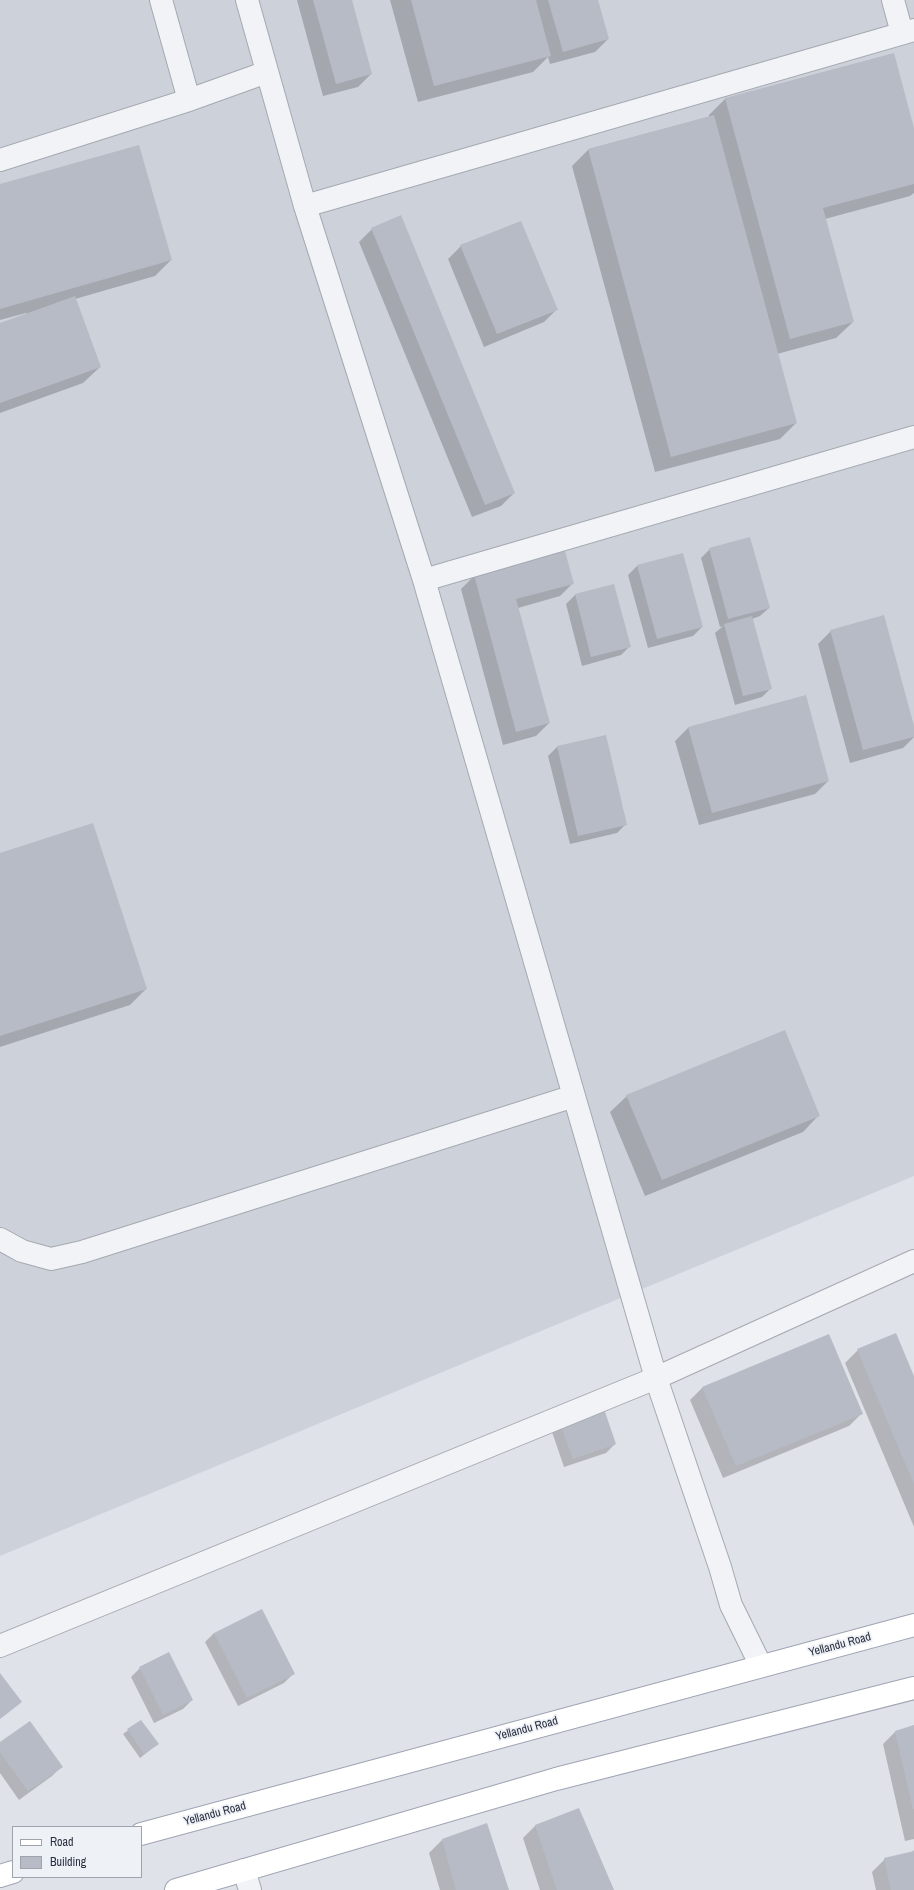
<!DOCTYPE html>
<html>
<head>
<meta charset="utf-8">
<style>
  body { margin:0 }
  #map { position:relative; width:914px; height:1890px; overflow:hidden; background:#dfe2e8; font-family:"Archivo Narrow",sans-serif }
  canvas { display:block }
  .legend { position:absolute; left:12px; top:1826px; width:130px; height:52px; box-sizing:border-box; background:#eef1f6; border:1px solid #9fa3ad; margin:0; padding:5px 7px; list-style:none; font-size:12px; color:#282f3f }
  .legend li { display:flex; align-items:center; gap:8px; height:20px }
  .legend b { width:20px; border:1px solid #9fa3ad }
</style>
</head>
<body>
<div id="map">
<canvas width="914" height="1890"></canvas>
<ul class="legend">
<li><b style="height:5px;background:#fff"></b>Road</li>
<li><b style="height:11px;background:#b6bbc5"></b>Building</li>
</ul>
</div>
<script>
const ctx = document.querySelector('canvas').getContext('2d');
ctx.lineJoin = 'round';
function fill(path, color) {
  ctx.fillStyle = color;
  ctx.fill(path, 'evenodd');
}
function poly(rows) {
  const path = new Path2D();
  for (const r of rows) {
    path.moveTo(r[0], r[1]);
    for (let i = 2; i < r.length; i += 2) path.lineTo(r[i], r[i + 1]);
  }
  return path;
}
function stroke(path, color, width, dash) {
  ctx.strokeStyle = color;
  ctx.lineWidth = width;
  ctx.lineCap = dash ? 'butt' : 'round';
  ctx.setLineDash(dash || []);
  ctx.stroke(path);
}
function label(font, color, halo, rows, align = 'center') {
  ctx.font = font + ' "Archivo Narrow",sans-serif';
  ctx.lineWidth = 3.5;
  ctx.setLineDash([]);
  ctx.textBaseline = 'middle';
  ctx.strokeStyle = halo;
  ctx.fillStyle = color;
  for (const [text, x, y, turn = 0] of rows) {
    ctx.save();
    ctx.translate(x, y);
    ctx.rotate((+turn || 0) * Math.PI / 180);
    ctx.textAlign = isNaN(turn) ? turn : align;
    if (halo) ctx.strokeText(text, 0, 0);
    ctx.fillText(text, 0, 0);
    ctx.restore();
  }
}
fill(poly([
  [0,0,914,0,914,1176,0,1556]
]), '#cdd1da');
fill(poly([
  [297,0,351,0,371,74,358,87,323,96],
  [390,0,597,0,608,39,595,52,550,64,548,57,533,72,418,102],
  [893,55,914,132,914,193,910,196,825,219,853,322,836,338,777,354,796,423,780,439,655,472,572,166,589,149,709,117,709,115,725,99],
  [0,185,171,260,155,276,75,299,100,367,83,383,0,413,0,324,27,315,26,313,0,320],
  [372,229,514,493,501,506,472,517,359,242],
  [461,246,557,309,544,322,484,347,448,259],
  [710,549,769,608,760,616,752,619,771,688,762,697,735,705,715,633,723,626,720,627,701,558],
  [637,566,702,627,693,636,648,648,628,575],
  [474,576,573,583,560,596,518,608,549,723,536,736,503,745,461,589],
  [613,585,630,646,621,655,582,666,566,604,575,595],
  [831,631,914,729,914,737,903,748,850,763,818,644],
  [805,697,828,781,815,794,699,825,675,741,688,728],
  [605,736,626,824,617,833,570,844,548,756,557,747],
  [0,854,146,989,130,1005,0,1047],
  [627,1096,819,1115,803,1132,645,1196,610,1112],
  [858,1350,914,1379,914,1527,845,1363],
  [703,1387,862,1413,849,1426,723,1478,690,1400],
  [561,1423,615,1444,606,1453,564,1467,552,1432],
  [214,1633,293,1674,284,1683,238,1706,205,1642],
  [140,1668,192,1700,183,1709,154,1723,131,1677],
  [141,1721,158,1744,140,1758,123,1734],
  [914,1726,914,1839,905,1841,883,1744,896,1731],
  [0,1743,61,1767,52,1776,19,1800,0,1773],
  [536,1825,613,1890,540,1890,523,1838],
  [442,1840,508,1890,440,1890,429,1853],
  [914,1850,914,1890,876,1890,872,1872,885,1859,911,1853]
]), '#0003');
fill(poly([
  [313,0,352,0,372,74,336,84],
  [411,0,536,0,551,56,434,86],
  [548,0,598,0,609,39,563,52],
  [894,53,914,128,914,184,823,208,854,322,790,339,725,98],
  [714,115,797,423,671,457,588,149],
  [139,145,172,260,0,309,0,184],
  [401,215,515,493,485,505,371,228],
  [521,221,558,310,497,334,460,245],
  [75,296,101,367,0,403,0,323],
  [750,537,770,608,728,619,709,548],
  [565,551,574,584,516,599,550,723,516,732,474,575],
  [683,553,703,627,657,639,637,565],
  [614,584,631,647,591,657,575,594],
  [884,615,914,726,914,737,863,750,830,630],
  [752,616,772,689,743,696,724,624],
  [806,695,829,781,712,813,688,727],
  [606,735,627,825,578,836,557,746],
  [93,823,147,989,0,1036,0,853],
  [785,1030,820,1116,662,1180,626,1095],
  [896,1333,914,1376,914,1484,857,1349],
  [829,1334,863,1414,736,1466,702,1387],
  [604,1409,616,1444,573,1459,560,1423],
  [262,1609,295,1674,247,1698,214,1633],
  [169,1652,193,1700,163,1715,139,1667],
  [0,1673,22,1702,0,1719],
  [141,1720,159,1744,144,1754,127,1729],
  [30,1721,63,1767,28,1791,0,1752,0,1742],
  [914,1725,914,1809,913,1809,895,1731],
  [579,1808,614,1890,557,1890,535,1825],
  [487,1823,509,1890,456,1890,442,1839],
  [914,1851,914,1890,891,1890,884,1858]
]), '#b6bbc5');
const minor = poly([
  [161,0,189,100],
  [247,0,305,206,424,580,656,1378,720,1567,731,1605,761,1666],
  [893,0,902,33],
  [0,160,189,100,267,72],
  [305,206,914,30],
  [424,580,914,437],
  [0,1239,22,1251,51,1259,82,1252,574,1096],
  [0,1646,656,1378,914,1261],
  [244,1870,250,1890]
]);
const major = poly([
  [141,1834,914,1625],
  [0,1876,13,1872],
  [176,1890,556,1779,914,1688]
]);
stroke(minor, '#a4a9b2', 24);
stroke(major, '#9fa5b3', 24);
stroke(minor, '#f2f3f6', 22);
stroke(major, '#fff', 22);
label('12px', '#282f3f', '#eef1f6', [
  ["Yellandu Road",840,1645,-15],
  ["Yellandu Road",527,1729,-15],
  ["Yellandu Road",215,1814,-15]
]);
</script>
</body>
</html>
